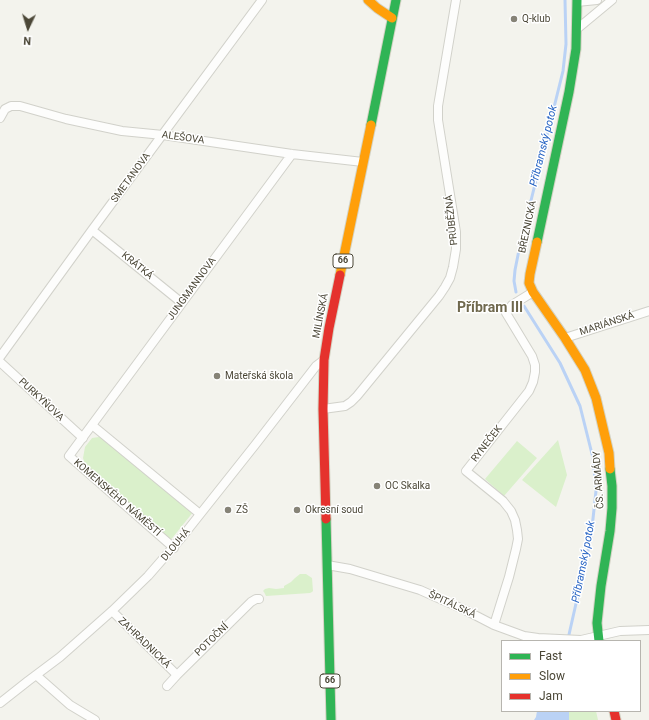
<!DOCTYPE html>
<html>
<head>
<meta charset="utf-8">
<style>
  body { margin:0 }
  #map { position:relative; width:649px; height:720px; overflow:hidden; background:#f3f3ed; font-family:Roboto,sans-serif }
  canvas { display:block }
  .legend { position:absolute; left:501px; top:640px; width:140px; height:72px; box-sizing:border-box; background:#fff; border:1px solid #b7b5af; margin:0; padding:5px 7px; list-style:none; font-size:12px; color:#4b4737 }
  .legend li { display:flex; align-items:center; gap:8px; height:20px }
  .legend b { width:20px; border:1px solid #b7b5af }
  .north { position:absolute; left:8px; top:8px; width:40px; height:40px; -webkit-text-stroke:3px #fff; paint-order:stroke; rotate:184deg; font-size:11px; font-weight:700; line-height:16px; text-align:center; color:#4b4737 }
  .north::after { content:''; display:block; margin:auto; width:14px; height:18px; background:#4b4737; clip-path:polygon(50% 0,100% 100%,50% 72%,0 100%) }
</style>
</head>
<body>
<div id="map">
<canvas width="649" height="720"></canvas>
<ul class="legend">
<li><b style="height:5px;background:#30b455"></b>Fast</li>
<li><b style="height:5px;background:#ff9f0a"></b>Slow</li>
<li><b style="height:5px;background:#e5322d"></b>Jam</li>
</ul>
<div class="north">N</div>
</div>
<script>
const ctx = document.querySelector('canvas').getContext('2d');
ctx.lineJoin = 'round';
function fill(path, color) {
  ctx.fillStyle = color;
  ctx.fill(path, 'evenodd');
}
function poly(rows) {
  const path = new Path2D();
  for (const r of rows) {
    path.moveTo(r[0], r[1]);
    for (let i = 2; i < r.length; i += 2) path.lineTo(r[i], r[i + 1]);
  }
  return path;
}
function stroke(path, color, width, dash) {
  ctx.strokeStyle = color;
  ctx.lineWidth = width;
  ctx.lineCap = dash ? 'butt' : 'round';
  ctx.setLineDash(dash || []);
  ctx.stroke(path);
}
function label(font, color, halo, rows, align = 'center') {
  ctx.font = font + ' Roboto,sans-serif';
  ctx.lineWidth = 3;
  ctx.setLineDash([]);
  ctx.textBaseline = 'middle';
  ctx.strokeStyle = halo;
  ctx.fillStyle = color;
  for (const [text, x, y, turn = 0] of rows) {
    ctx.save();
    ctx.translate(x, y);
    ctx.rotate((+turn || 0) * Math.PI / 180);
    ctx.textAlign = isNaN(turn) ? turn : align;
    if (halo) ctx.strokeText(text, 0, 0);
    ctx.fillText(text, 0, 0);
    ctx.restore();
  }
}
fill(poly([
  [99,437,106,438,194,511,169,542,92,473,85,464,83,458,85,447,92,438],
  [558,440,567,475,556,507,522,480],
  [517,441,537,458,504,496,485,479],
  [300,574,306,574,312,578,313,591,312,592,310,593,266,596,264,592,263,591,265,589,269,588,276,589,284,588,284,586,291,582,295,578],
  [569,711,596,711,598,720,569,720]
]), '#daf0cb');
fill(poly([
  [537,711,569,711,569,720,534,720,536,717]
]), '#bad2f5');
stroke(poly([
  [516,292,514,281,515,270,520,245,563,71,566,44,565,0],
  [524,306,560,363,580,406,593,458,596,491,591,537,568,639]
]), '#bad2f5', 3);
const street = poly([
  [577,2,597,0],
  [577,29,612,0],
  [0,118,5,109,11,106,20,106,66,119,122,131,163,135,292,154,363,162],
  [92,230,182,303],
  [565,338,649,311],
  [0,357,92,230,262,0],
  [0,362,83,438],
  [323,409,345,406,351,402,357,396,439,296,445,287,450,278,453,267,456,249,456,232,438,120,438,106,456,0],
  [92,425,200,514],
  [174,548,69,456,292,154],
  [327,565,350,569,420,590,465,610,494,625,524,636,538,638,581,640,620,631,649,630],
  [112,611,177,675],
  [494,625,509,577,516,549,518,539,517,530,515,520,511,511,503,501,466,471,529,391,533,382,535,372,535,365,532,356,506,313,512,305,533,292],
  [36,675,70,705,95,720],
  [167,686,177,675,251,602,256,599,259,599],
  [0,703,28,681,60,657,112,611,148,576,182,537,255,445,316,366,324,360]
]);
const fast = poly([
  [371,125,396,0],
  [537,242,569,92,576,49,577,0],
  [326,519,331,720],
  [599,641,597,623,601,586,610,531,612,508,612,486,610,469]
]);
const slow = poly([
  [368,0,377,8,392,18],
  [537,242,530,274,529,283,533,292,565,338,585,370,596,398,609,453,610,469],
  [340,275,371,125]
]);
const jam = poly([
  [326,519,323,409,324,360,329,328,340,275],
  [614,711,616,720]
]);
stroke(street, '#d1d1ca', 10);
stroke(fast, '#d3d2c3', 11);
stroke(slow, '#d3d2c3', 11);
stroke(jam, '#d3d2c3', 11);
stroke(street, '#fdfdfc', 8);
stroke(fast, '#30b455', 9);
stroke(slow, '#ff9f0a', 9);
stroke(jam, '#e5322d', 9);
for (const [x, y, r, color] of [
  [514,19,4,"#868377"],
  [217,376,4,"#868377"],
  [377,486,4,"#868377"],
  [228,510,4,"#868377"],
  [297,510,4,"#868377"]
]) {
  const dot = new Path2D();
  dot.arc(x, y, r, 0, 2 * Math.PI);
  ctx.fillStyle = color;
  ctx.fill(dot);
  stroke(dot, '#fff', 1.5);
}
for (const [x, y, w] of [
  [343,261,20],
  [330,681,20]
]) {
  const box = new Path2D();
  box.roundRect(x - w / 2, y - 7, w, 14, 3);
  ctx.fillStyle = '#fff';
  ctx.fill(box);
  stroke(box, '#4b4737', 1);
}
label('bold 9px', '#4b4737', null, [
  ["66",343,261],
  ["66",330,681]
]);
label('10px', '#4b4737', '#fff', [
  ["Q-klub",522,19],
  ["Mateřská škola",225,376],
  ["OC Skalka",385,486],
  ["ZŠ",236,510],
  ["Okresní soud",305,510]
], 'left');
label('10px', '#4b4737', '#fff', [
  ["ALEŠOVA",183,138,8],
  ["SMETANOVA",131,178,-54],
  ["PRŮBĚŽNÁ",452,220,-96],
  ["BŘEZNICKÁ",528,227,-78],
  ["KRÁTKÁ",137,266,39],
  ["JUNGMANNOVA",192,289,-54],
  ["MILÍNSKÁ",321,316,-79],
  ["MARIÁNSKÁ",607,324,-18],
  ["PURKYŇOVA",41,400,43],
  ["RYNEČEK",487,444,-52],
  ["ČS. ARMÁDY",599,480,-94],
  ["KOMENSKÉHO NÁMĚSTÍ",117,498,41],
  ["DLOUHÁ",176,545,-50],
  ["ŠPITÁLSKÁ",452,605,25],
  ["POTOČNÍ",212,640,-44],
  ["ZAHRADNICKÁ",144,643,44]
]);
label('italic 11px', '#2462c3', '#fff', [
  ["Příbramský potok",544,146,-76],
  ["Příbramský potok",584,562,-79]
]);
label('bold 14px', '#6f684d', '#fff', [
  ["Příbram III",490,308]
]);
</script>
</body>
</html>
